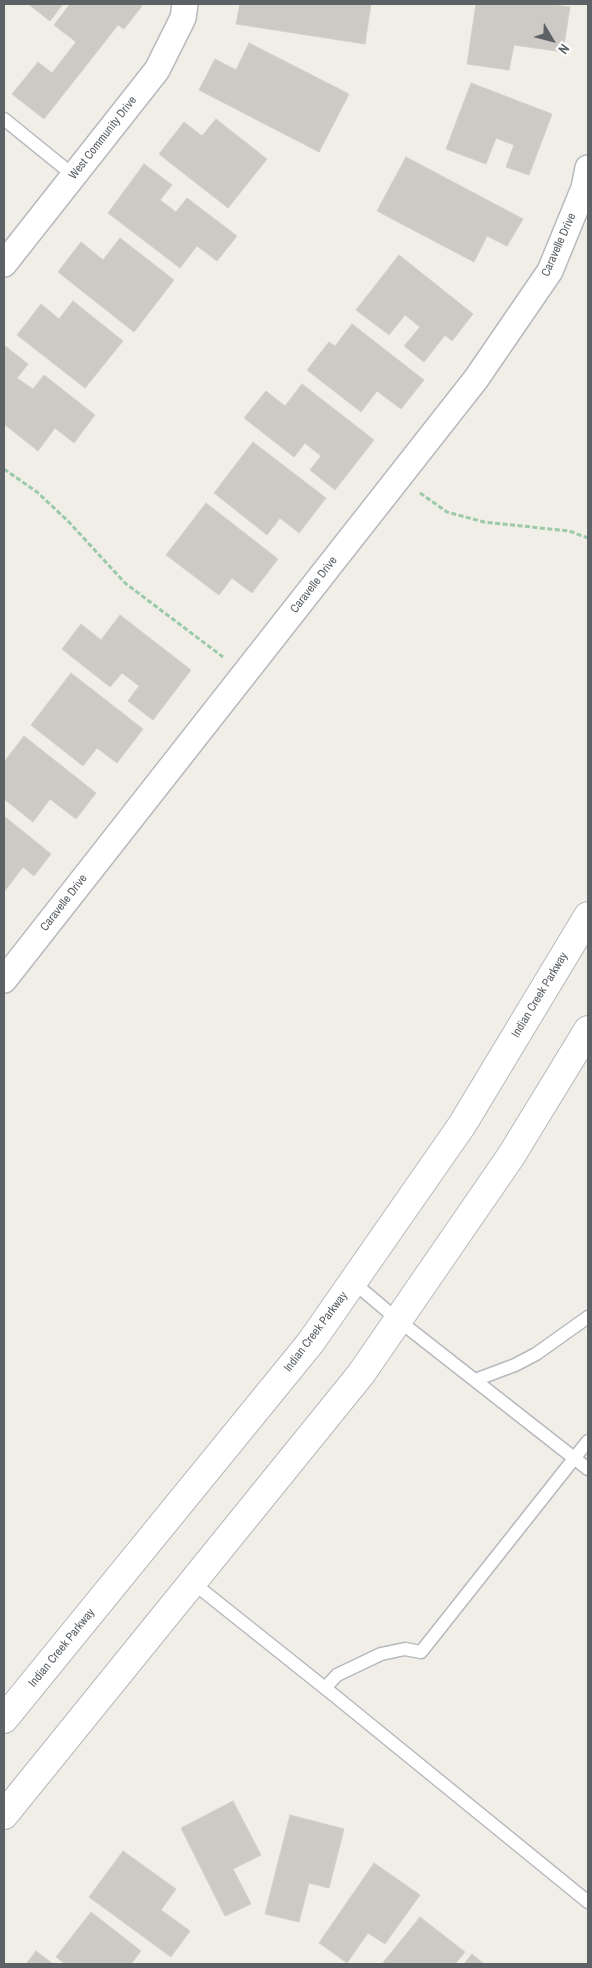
<!DOCTYPE html>
<html>
<head>
<meta charset="utf-8">
<style>
  body { margin:0 }
  #map { position:relative; width:592px; height:1968px; overflow:hidden; background:#f0eee6; font-family:"Archivo Narrow",sans-serif }
  canvas { display:block }
  .frame { position:absolute; inset:0; border:5px solid #5d6267; pointer-events:none }
  .north { position:absolute; left:527px; top:15px; width:50px; height:50px; -webkit-text-stroke:4px #fff; paint-order:stroke; rotate:127deg; font-size:14px; font-weight:700; line-height:20px; text-align:center; color:#5d6267 }
  .north::after { content:''; display:block; margin:auto; width:18px; height:22px; background:#5d6267; clip-path:polygon(50% 0,100% 100%,50% 72%,0 100%) }
</style>
</head>
<body>
<div id="map">
<canvas width="592" height="1968"></canvas>
<div class="frame"></div>
<div class="north">N</div>
</div>
<script>
const ctx = document.querySelector('canvas').getContext('2d');
ctx.lineJoin = 'round';
function fill(path, color) {
  ctx.fillStyle = color;
  ctx.fill(path, 'evenodd');
}
function poly(rows) {
  const path = new Path2D();
  for (const r of rows) {
    path.moveTo(r[0], r[1]);
    for (let i = 2; i < r.length; i += 2) path.lineTo(r[i], r[i + 1]);
  }
  return path;
}
function stroke(path, color, width, dash) {
  ctx.strokeStyle = color;
  ctx.lineWidth = width;
  ctx.lineCap = dash ? 'butt' : 'round';
  ctx.setLineDash(dash || []);
  ctx.stroke(path);
}
function label(font, color, halo, rows, align = 'center') {
  ctx.font = font + ' "Archivo Narrow",sans-serif';
  ctx.lineWidth = 4;
  ctx.setLineDash([]);
  ctx.textBaseline = 'middle';
  ctx.strokeStyle = halo;
  ctx.fillStyle = color;
  for (const [text, x, y, turn = 0] of rows) {
    ctx.save();
    ctx.translate(x, y);
    ctx.rotate((+turn || 0) * Math.PI / 180);
    ctx.textAlign = isNaN(turn) ? turn : align;
    if (halo) ctx.strokeText(text, 0, 0);
    ctx.fillText(text, 0, 0);
    ctx.restore();
  }
}
const building = poly([
  [28,4,63,4,50,21,28,4],
  [70,4,140,4,142,6,124,29,118,25,44,119,12,94,38,62,52,73,76,42,54,25,70,4],
  [240,4,371,4,365,44,236,24,240,4],
  [476,4,546,4,570,7,563,52,514,45,509,70,467,64,476,4],
  [249,43,349,94,319,152,199,90,215,59,236,70,249,43],
  [471,83,552,114,529,175,506,167,514,145,496,138,486,164,446,149,471,83],
  [216,119,267,159,228,208,159,154,184,122,202,136,216,119],
  [406,157,523,219,507,246,487,236,474,262,377,211,406,157],
  [144,164,172,185,160,200,176,212,187,198,237,236,217,261,197,246,180,268,108,213,144,164],
  [120,238,174,280,134,332,58,272,81,242,103,260,120,238],
  [399,255,473,314,452,341,445,335,424,362,404,346,420,327,405,315,389,335,356,310,399,255],
  [73,301,123,341,85,388,17,335,41,304,59,319,73,301],
  [352,324,424,380,401,409,377,391,361,412,307,370,329,342,335,346,352,324],
  [4,345,28,364,17,378,33,389,44,375,95,415,74,443,55,428,38,451,4,424,4,345],
  [302,384,374,440,335,490,310,470,321,456,305,443,294,457,244,418,266,391,285,406,302,384],
  [253,442,326,498,299,533,280,518,267,535,214,493,253,442],
  [206,503,278,559,252,593,232,578,219,595,166,555,206,503],
  [120,615,191,670,153,720,128,701,139,686,122,673,110,687,62,649,81,624,101,640,120,615],
  [71,673,143,729,117,763,97,748,83,766,31,725,71,673],
  [24,736,96,793,76,819,50,799,33,822,4,799,4,762,24,736],
  [4,816,51,854,34,876,23,867,4,892,4,816],
  [233,1801,261,1855,233,1869,251,1904,225,1916,181,1828,233,1801],
  [290,1815,344,1829,329,1888,309,1883,299,1922,265,1914,290,1815],
  [123,1851,176,1889,161,1910,190,1931,171,1957,89,1897,123,1851],
  [374,1863,420,1895,385,1944,368,1933,347,1963,319,1943,374,1863],
  [91,1912,141,1951,131,1964,65,1964,56,1957,91,1912],
  [420,1917,465,1952,455,1964,382,1964,420,1917],
  [36,1951,53,1964,26,1964,36,1951],
  [472,1954,484,1964,464,1964,472,1954]
]);
fill(building, '#cdcac5');
stroke(building, '#d5cfc4', 1);
const service = poly([
  [4,119,73,175],
  [353,1282,398,1320,588,1469],
  [475,1380,515,1365,536,1354,588,1317],
  [192,1582,335,1696,588,1902],
  [325,1688,337,1675,381,1654,405,1649,421,1652,588,1441]
]);
const minor = poly([
  [4,264,157,70,183,18,185,4],
  [4,980,476,379,550,271,584,188,588,168]
]);
const tertiary = poly([
  [4,1719,311,1342,462,1125,588,916],
  [4,1815,361,1374,511,1156,588,1030]
]);
stroke(service, '#b6b9bd', 15);
stroke(minor, '#b6b9bd', 28);
stroke(tertiary, '#b6b9bd', 30);
stroke(poly([
  [4,469,37,492,68,521,125,583,223,657],
  [420,493,447,512,484,522,569,531,588,538]
]), '#9acaa7', 3, [5, 2.5]);
stroke(service, '#fff', 12);
stroke(minor, '#fff', 25);
stroke(tertiary, '#fff', 28);
label('12px', '#5d6267', '#fff', [
  ["West Community Drive",103,138,-52],
  ["Caravelle Drive",559,245,-66],
  ["Caravelle Drive",314,585,-52],
  ["Caravelle Drive",64,903,-52],
  ["Indian Creek Parkway",540,995,-59],
  ["Indian Creek Parkway",316,1332,-53],
  ["Indian Creek Parkway",62,1648,-51]
]);
</script>
</body>
</html>
